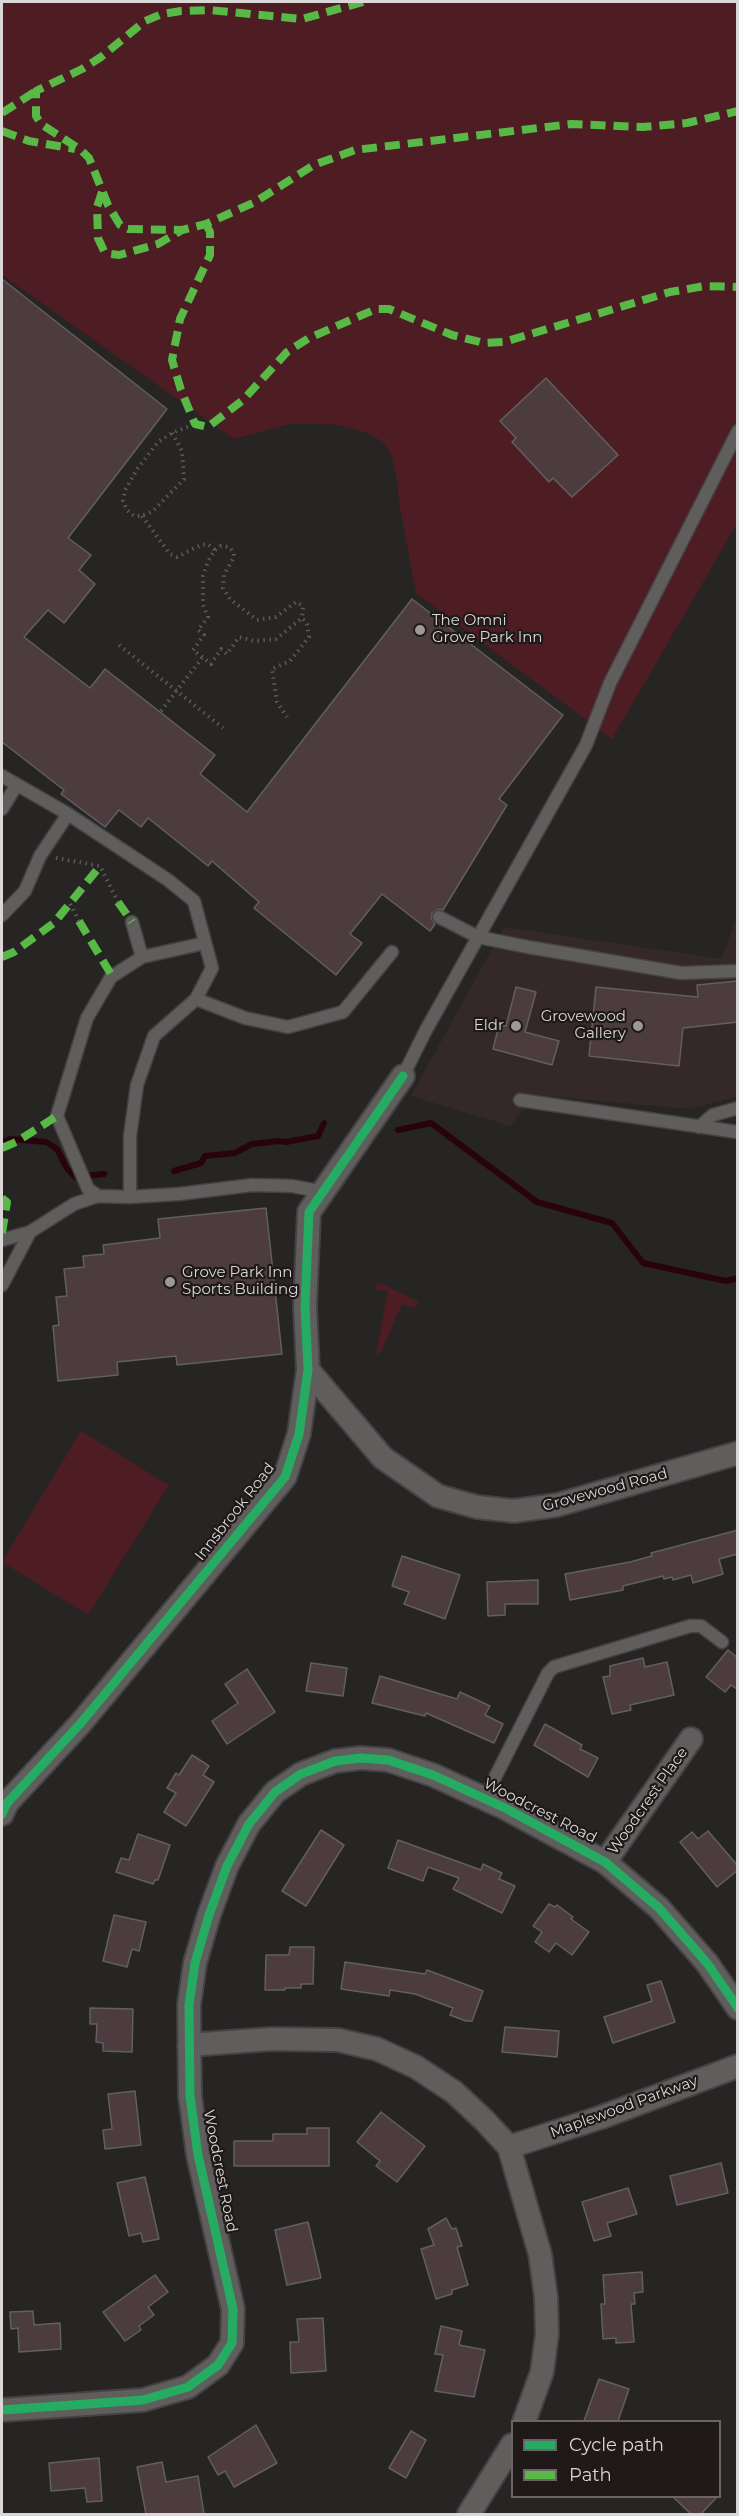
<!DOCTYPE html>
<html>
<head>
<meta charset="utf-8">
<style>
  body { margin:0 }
  #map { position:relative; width:739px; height:2516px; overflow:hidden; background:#272424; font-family:Montserrat,sans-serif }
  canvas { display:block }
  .frame { position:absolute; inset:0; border:3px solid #dbd7d7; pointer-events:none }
  .legend { position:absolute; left:511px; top:2420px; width:210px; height:78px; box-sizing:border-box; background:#1f1919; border:2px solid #6a6565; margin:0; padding:8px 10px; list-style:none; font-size:18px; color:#dbd7d7 }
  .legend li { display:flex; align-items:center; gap:12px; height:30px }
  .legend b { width:30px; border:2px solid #6a6565 }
</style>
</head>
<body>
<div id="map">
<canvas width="739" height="2516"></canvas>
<div class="frame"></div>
<ul class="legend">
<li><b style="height:8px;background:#26ab63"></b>Cycle path</li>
<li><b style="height:8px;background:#58b947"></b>Path</li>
</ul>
</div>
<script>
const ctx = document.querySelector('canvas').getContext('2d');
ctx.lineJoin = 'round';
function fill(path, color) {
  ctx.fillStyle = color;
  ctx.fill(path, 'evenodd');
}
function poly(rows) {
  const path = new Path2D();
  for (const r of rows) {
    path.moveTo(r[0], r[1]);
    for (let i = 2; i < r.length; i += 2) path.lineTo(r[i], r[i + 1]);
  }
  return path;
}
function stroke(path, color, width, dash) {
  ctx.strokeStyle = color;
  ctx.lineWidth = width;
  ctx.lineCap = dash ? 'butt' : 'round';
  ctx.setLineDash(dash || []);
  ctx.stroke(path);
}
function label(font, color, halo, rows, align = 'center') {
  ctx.font = font + ' Montserrat,sans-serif';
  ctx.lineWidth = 4.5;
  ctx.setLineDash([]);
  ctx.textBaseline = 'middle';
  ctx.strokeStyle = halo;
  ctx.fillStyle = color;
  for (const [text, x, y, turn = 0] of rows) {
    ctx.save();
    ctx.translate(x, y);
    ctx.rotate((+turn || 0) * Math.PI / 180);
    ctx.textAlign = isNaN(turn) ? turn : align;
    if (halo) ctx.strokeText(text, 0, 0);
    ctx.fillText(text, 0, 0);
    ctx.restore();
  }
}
fill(poly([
  [737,915,737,1097,687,1109,536,1095,510,1126,411,1096,504,927,722,959]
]), '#342829');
fill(poly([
  [2,2,737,2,737,524,612,739,416,593,400,508,396,474,392,456,384,443,368,433,339,425,322,424,289,424,234,439,2,275],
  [378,1282,419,1302,414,1308,402,1304,381,1352,376,1355,388,1291,376,1290,375,1285],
  [81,1431,169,1485,88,1615,2,1562]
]), '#4e1c23');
stroke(poly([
  [398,1130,431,1123,537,1202,612,1223,643,1263,726,1281,738,1278],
  [2,1143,10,1139,46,1142,57,1149,66,1167,75,1177,104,1174],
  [174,1171,201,1163,205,1156,235,1153,252,1144,279,1141,286,1142,318,1136,324,1123]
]), '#29030a', 6);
const building = poly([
  [2,279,167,409,68,538,91,555,79,570,95,584,64,623,48,610,24,637,90,688,105,669,215,755,200,774,247,812,412,599,563,715,499,799,507,805,443,910,438,909,432,913,431,918,435,924,430,931,382,894,350,934,362,943,336,975,254,908,259,902,212,861,208,866,148,818,141,827,119,810,105,827,61,794,64,790,2,742,2,279],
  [546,378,618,455,572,497,553,478,549,482,512,442,516,438,500,421,546,378],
  [738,981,738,1022,683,1028,679,1066,589,1056,596,987,698,997,697,985,738,981],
  [516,987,536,992,525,1032,559,1041,552,1065,493,1049,499,1025,506,1026,516,987],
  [266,1208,282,1354,177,1365,176,1356,117,1362,118,1375,58,1381,53,1326,59,1325,56,1297,67,1296,64,1269,84,1267,83,1256,104,1254,103,1245,160,1238,158,1219,266,1208],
  [738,1530,738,1554,719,1559,723,1574,693,1583,691,1575,673,1580,672,1577,664,1579,663,1576,623,1586,623,1590,570,1600,565,1574,630,1562,652,1556,651,1553,738,1530],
  [402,1556,460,1575,445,1619,404,1604,409,1592,392,1586,402,1556],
  [538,1580,538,1604,505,1604,505,1615,488,1616,487,1582,538,1580],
  [728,1650,738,1658,738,1690,731,1685,725,1692,706,1677,728,1650],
  [643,1658,645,1667,667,1662,674,1695,630,1705,631,1710,612,1714,603,1677,610,1676,610,1666,643,1658],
  [311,1663,347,1668,343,1696,306,1691,311,1663],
  [247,1669,275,1712,227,1744,212,1721,238,1703,225,1684,247,1669],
  [380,1676,457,1699,460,1692,490,1706,485,1715,503,1724,494,1743,426,1713,425,1716,372,1703,380,1676],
  [545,1724,582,1745,580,1749,598,1758,588,1777,534,1745,545,1724],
  [192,1755,209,1766,203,1775,214,1782,186,1826,164,1812,176,1793,167,1788,176,1773,179,1775,192,1755],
  [321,1830,344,1845,306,1906,282,1891,321,1830],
  [708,1831,738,1866,738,1870,717,1887,680,1842,692,1832,698,1839,708,1831],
  [138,1834,170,1845,158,1880,155,1880,153,1884,116,1872,121,1858,129,1860,138,1834],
  [398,1840,481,1870,483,1864,502,1873,499,1879,515,1886,502,1913,453,1889,459,1878,428,1867,423,1881,388,1868,398,1840],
  [549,1904,555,1907,557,1905,573,1917,571,1919,589,1932,572,1955,556,1943,549,1952,535,1942,542,1932,533,1926,549,1904],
  [114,1915,146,1922,139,1951,132,1949,127,1967,103,1961,114,1915],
  [290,1947,314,1947,313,1984,301,1984,301,1988,285,1988,285,1990,265,1990,266,1955,289,1955,290,1947],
  [345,1962,425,1974,427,1970,483,1991,472,2021,466,2021,450,2015,453,2008,415,1994,390,1990,389,1996,341,1989,345,1962],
  [661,1981,675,2022,613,2043,604,2017,652,2001,647,1985,661,1981],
  [90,2008,133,2009,132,2052,103,2051,103,2043,96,2042,97,2024,90,2024,90,2008],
  [505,2027,559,2031,557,2057,502,2052,505,2027],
  [135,2091,141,2145,105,2149,103,2130,112,2129,108,2094,135,2091],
  [381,2112,425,2146,397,2182,376,2166,380,2161,357,2142,381,2112],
  [307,2128,329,2128,329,2166,234,2166,234,2141,273,2141,273,2134,307,2134,307,2128],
  [721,2163,728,2193,677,2205,670,2176,721,2163],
  [145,2177,159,2239,143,2242,141,2233,129,2236,117,2183,145,2177],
  [628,2188,637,2214,607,2223,611,2236,594,2241,582,2202,628,2188],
  [446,2218,452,2229,456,2228,462,2246,457,2247,468,2285,452,2290,452,2294,436,2299,421,2249,434,2245,428,2229,446,2218],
  [308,2222,321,2278,287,2285,275,2230,308,2222],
  [642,2272,643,2292,634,2293,635,2304,631,2304,634,2342,616,2343,616,2338,603,2339,601,2304,605,2304,603,2275,642,2272],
  [155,2275,168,2292,148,2307,154,2315,139,2326,141,2330,125,2341,103,2312,155,2275],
  [33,2311,34,2325,60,2323,61,2349,19,2352,18,2328,11,2329,10,2312,33,2311],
  [323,2318,326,2371,291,2373,290,2342,299,2342,297,2319,323,2318],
  [441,2326,462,2331,459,2345,485,2350,474,2397,435,2391,443,2355,435,2354,441,2326],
  [599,2379,629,2389,618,2421,584,2421,599,2379],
  [256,2425,277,2463,234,2487,225,2471,218,2475,208,2457,256,2425],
  [411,2431,426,2440,406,2478,389,2468,411,2431],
  [99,2458,102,2501,87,2502,85,2488,51,2491,49,2463,99,2458],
  [162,2462,166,2482,198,2476,204,2514,146,2514,137,2467,162,2462],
  [672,2496,718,2496,701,2514,691,2514,672,2496]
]);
fill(building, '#4d3c3f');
stroke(building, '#615f5f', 1.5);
const lane = poly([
  [2,776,68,814,168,880,194,901,212,968,196,999,154,1036,137,1085,130,1136,130,1197],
  [2,809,16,786],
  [2,915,25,891,40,856,68,814],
  [439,917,478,937,528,947,681,973,738,971],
  [132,922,142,957],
  [196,999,245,1018,288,1027,343,1012,392,952],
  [403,1076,426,1030,586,745,610,683,738,431],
  [520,1100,737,1132],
  [699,1127,713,1115,738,1108],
  [98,1196,88,1189,57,1116,87,1018,111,977,142,957,205,943],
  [2,1240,30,1232,74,1204,98,1196,130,1197,179,1194,252,1185,292,1186,324,1192],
  [2,1285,30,1232],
  [484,1799,548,1673,554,1667,690,1626,701,1626,722,1642]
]);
const street = poly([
  [308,1370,383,1458,438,1496,477,1507,514,1511,557,1505,738,1453],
  [2,1814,7,1803,80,1724,285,1477,299,1434,308,1370,305,1306,309,1212,403,1076],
  [605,1862,691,1739],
  [189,2045,271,2039,338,2040,377,2049,416,2067,454,2092,484,2120,509,2147,540,2254,546,2297,547,2334,542,2372,524,2422],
  [509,2147,602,2117,738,2066],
  [2,2410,143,2400,188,2387,218,2365,232,2343,233,2309,198,2155,190,2096,189,2005,195,1963,209,1915,227,1866,249,1824,275,1792,301,1774,335,1761,361,1758,388,1760,433,1775,505,1808,605,1862,659,1908,707,1963,738,2008],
  [469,2514,512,2445]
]);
stroke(lane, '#444242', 15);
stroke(street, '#444242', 26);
stroke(poly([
  [172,433,182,451,184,479,153,511,142,516,134,516,127,510,123,501,125,490,138,468,158,442,172,433,195,424],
  [142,516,170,554,177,557,201,545,208,544,215,550,208,561,203,576,203,605,208,617,198,630,204,635,193,650,211,664,221,649,227,654,239,637,254,641,276,639,302,618],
  [215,550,221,546,229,547,234,553,234,557,224,575,223,588,230,599,257,620,276,617,296,602,303,606,302,618,307,624,309,637,290,661,272,669,277,702,287,717],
  [119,645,223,728],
  [161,711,202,658],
  [56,858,100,866,118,902],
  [70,904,79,921]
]), '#5d5a5a', 4, [1.5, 4.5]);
stroke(lane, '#605d5d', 12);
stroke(street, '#605d5d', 22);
stroke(poly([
  [363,2,302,19,209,10,181,11,162,14,145,21,101,57,82,69,36,91,36,116,41,124,81,150,89,158,108,205,120,225,128,229,182,230,206,224,255,202,314,165,355,150,571,124,643,127,687,123,738,111],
  [2,113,36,91],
  [2,131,29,141,75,149],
  [102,192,97,207,98,238,104,251,111,254,119,255,158,244,182,230],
  [206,224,210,232,210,255,180,319,172,360,181,390,195,424,208,427,243,400,287,352,309,338,376,309,389,309,452,335,484,343,504,342,670,292,705,286,738,287],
  [118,902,132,922],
  [79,921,112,976],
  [2,957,14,952,54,923,100,866],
  [2,1148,16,1142,57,1116],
  [2,1198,7,1202,2,1233]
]), '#58b947', 8, [15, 8]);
stroke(poly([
  [2,1814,7,1803,80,1724,285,1477,299,1434,308,1370,305,1306,309,1212,403,1076],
  [2,2410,143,2400,188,2387,218,2365,232,2343,233,2309,198,2155,190,2096,189,2005,195,1963,209,1915,227,1866,249,1824,275,1792,301,1774,335,1761,361,1758,388,1760,433,1775,505,1808,605,1862,659,1908,707,1963,738,2008]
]), '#26ab63', 9);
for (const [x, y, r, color] of [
  [420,630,6,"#9c9898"],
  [516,1026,6,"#9c9898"],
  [638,1026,6,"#9c9898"],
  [170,1282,6,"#9c9898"]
]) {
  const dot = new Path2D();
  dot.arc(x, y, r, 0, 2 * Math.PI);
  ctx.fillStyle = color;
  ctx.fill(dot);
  stroke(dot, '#1f1919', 2);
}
label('15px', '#dbd7d7', '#1f1919', [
  ["The Omni",432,621],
  ["Grove Park Inn",432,638],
  ["Grovewood",626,1017,"right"],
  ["Gallery",626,1034,"right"],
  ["Eldr",504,1026,"right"],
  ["Grove Park Inn",182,1273],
  ["Sports Building",182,1290]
], 'left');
label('15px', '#dbd7d7', '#1f1919', [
  ["Grovewood Road",605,1490,-15],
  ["Innsbrook Road",235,1512,-52],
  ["Woodcrest Place",648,1801,-55],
  ["Woodcrest Road",540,1811,27],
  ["Maplewood Parkway",624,2107,-20],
  ["Woodcrest Road",220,2171,79]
]);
</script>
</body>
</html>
